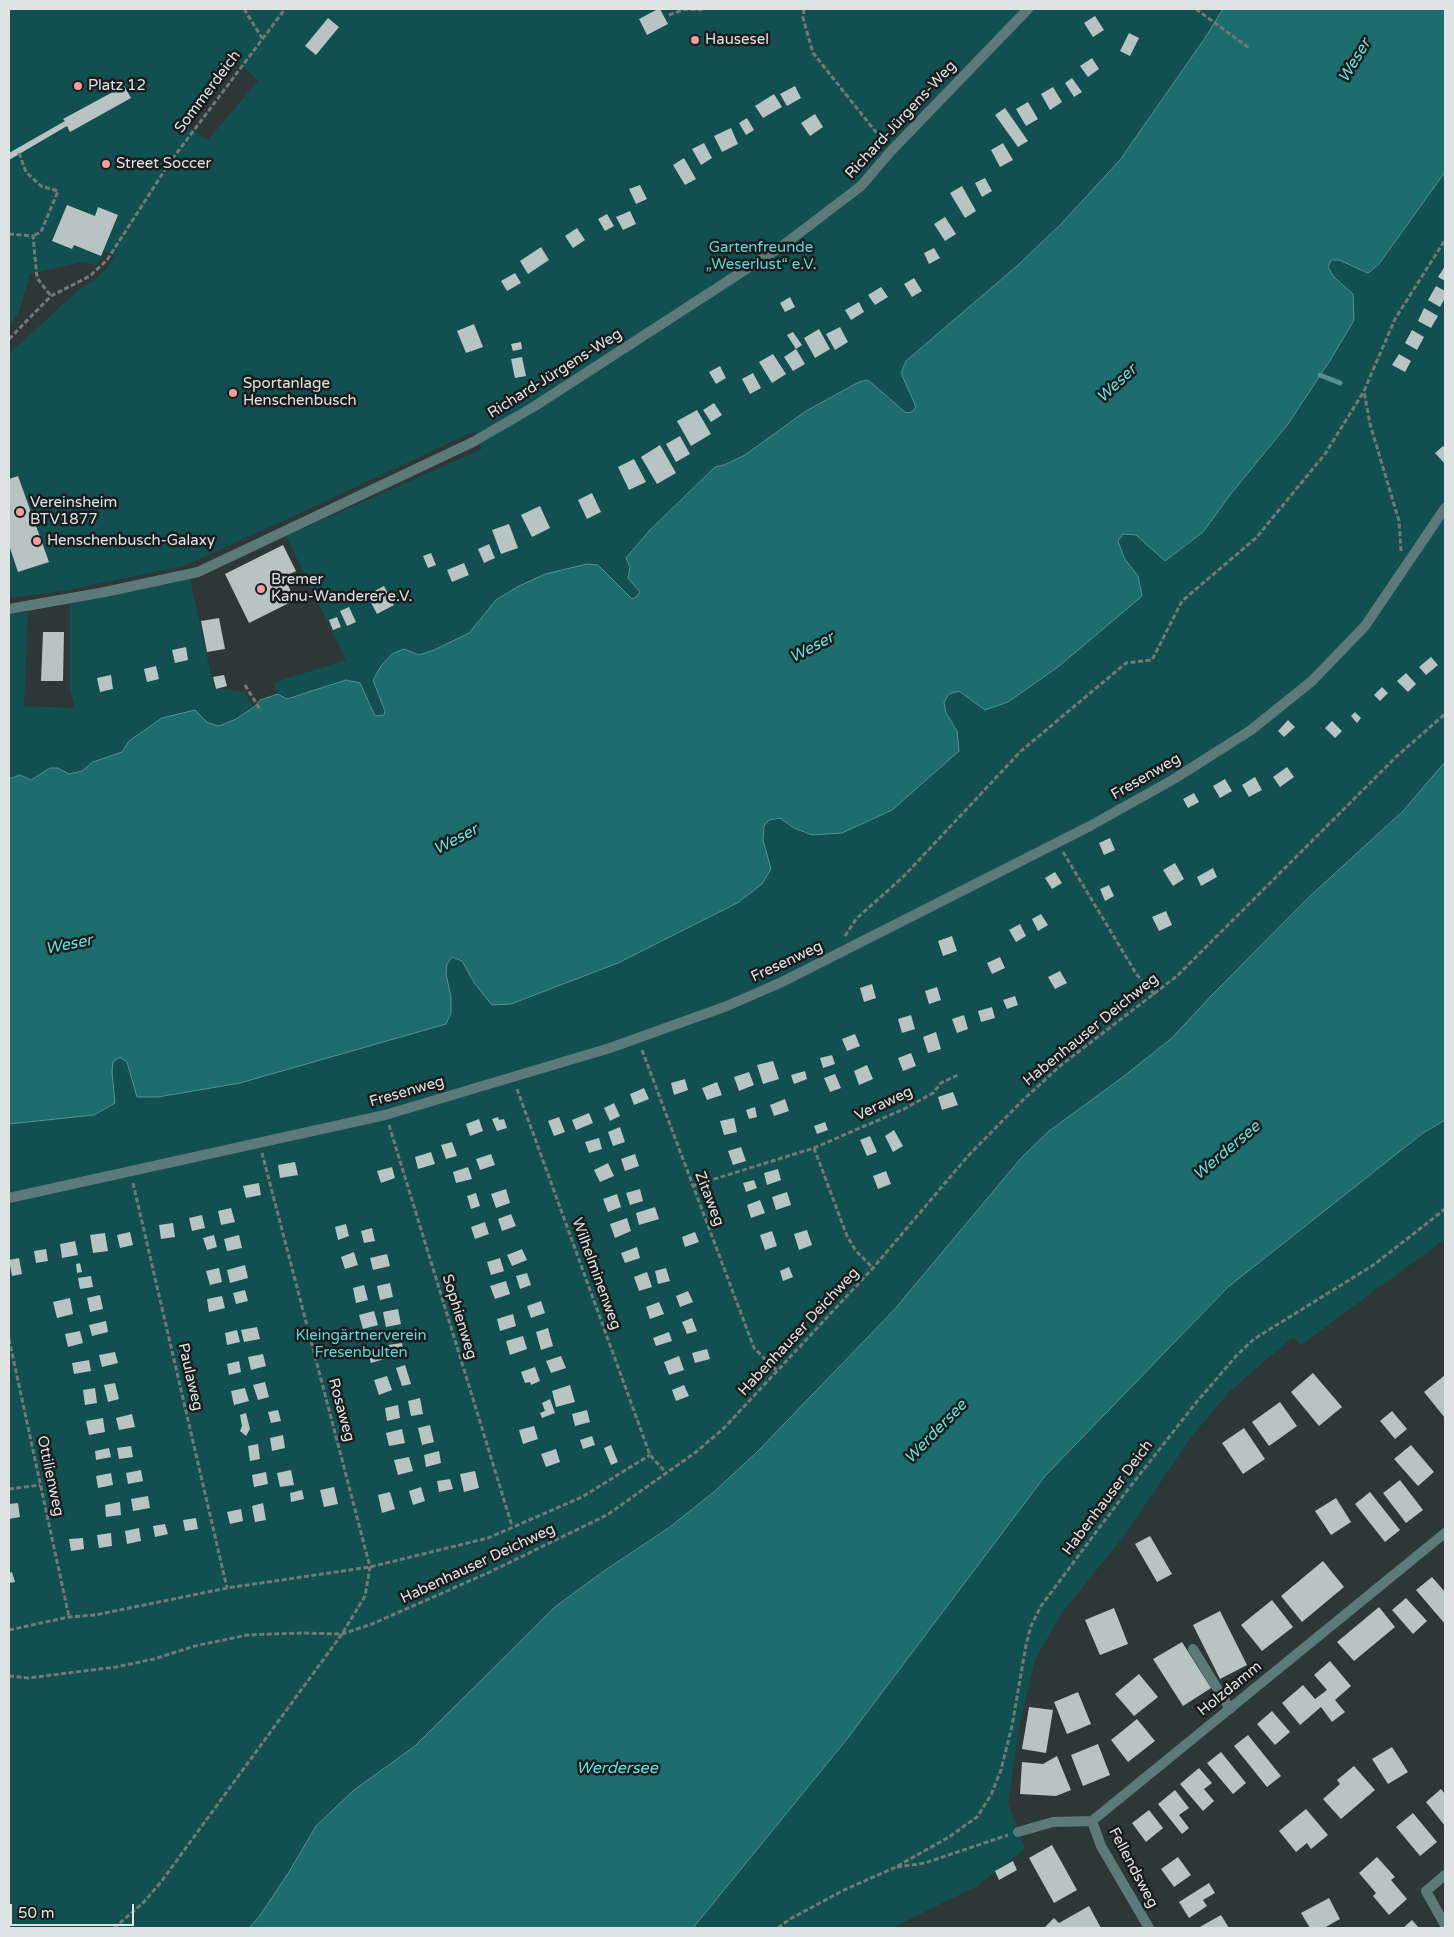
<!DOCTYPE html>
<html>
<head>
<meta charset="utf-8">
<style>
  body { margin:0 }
  #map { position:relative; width:1454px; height:1937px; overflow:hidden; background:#2e3737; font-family:"Varela Round",sans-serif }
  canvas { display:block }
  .frame { position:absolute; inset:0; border:10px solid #dee3e3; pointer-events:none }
  .scale { position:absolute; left:10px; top:1904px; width:124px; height:22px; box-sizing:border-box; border:2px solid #dee3e3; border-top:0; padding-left:6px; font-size:15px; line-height:18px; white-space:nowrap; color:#dee3e3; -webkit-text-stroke:4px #191d1d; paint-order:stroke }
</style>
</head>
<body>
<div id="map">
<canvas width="1454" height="1937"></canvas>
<div class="frame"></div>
<div class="scale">50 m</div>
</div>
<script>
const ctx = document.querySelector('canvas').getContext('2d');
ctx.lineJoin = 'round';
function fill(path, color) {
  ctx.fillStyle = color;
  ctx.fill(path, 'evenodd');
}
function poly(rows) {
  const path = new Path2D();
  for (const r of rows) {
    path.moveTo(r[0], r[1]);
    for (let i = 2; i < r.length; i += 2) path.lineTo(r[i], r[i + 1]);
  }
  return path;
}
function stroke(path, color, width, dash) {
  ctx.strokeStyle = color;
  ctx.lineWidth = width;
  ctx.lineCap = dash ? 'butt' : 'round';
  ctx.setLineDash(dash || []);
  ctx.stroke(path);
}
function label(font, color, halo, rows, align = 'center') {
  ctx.font = font + ' "Varela Round",sans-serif';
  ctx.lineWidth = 5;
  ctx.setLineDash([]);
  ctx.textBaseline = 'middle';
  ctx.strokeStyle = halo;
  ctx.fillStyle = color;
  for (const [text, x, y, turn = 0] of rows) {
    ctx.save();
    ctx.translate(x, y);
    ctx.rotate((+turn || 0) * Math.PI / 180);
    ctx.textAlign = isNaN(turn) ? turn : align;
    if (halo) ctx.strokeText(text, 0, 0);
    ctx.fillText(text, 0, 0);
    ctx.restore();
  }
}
fill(poly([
  [9,9,1223,9,1205,38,1120,160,1061,224,1017,266,906,361,912,397,916,407,912,412,906,414,867,380,859,382,806,411,745,455,724,465,715,467,650,530,630,567,628,578,640,593,636,597,632,599,587,564,545,574,496,600,469,633,434,650,419,655,404,649,373,680,385,711,384,715,380,717,375,716,360,683,346,680,287,699,278,694,273,683,346,660,286,536,482,449,475,431,294,516,184,566,64,591,9,598,9,354,75,293,94,280,107,268,114,256,105,251,97,265,82,262,30,274,19,312,9,326],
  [239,62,258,81,208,140,188,127],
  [1445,172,1445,762,1403,811,1308,898,1212,995,1172,1038,1119,1080,1049,1131,1022,1157,894,1310,757,1452,715,1491,670,1527,601,1573,555,1607,415,1746,354,1790,316,1826,289,1872,259,1917,249,1928,9,1928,9,1124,94,1115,115,1103,112,1072,113,1062,118,1058,121,1058,127,1062,137,1097,158,1097,240,1083,446,1024,451,1013,451,997,446,974,447,964,452,957,462,961,475,984,492,1005,511,1004,618,963,739,902,762,884,766,849,763,840,764,826,769,820,780,818,794,828,957,731,946,713,944,702,949,693,959,691,969,698,1138,576,1124,558,1118,541,1123,534,1136,535,1165,561,1203,532,1230,495,1288,424,1331,359,1353,294,1334,277,1328,267,1331,260,1339,260,1367,272,1379,264],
  [190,579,214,688,244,692,254,707,236,719,219,726,208,723,195,710,162,718,129,741,122,752,93,762,82,771,69,774,58,768,39,774,31,780,9,779,9,614,28,612,24,706,75,708,70,690,70,604],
  [1445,1120,1445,1239,1301,1345,1293,1337,1229,1392,1189,1440,1125,1535,1061,1614,1035,1660,1020,1724,1008,1803,1025,1849,977,1886,892,1928,693,1928,847,1739,1045,1476,1228,1287,1423,1133]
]), '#114f50');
const water = poly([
  [1223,9,1445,9,1445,172,1379,264,1368,273,1339,260,1331,260,1328,267,1334,277,1353,294,1354,320,1331,359,1288,424,1230,495,1203,532,1165,561,1136,535,1123,534,1118,541,1124,558,1138,576,1142,596,1058,667,1008,702,985,710,959,691,949,694,944,702,946,713,957,731,959,751,892,810,842,833,812,835,794,828,780,818,769,820,764,826,763,840,771,869,762,884,739,902,618,963,511,1004,492,1005,475,984,462,961,452,957,447,964,446,974,451,997,451,1013,446,1024,240,1083,158,1097,137,1097,127,1062,121,1058,118,1058,113,1062,112,1072,115,1103,94,1115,9,1124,9,779,20,775,31,780,50,768,58,768,69,774,82,771,93,762,122,752,129,741,162,718,195,710,208,723,219,726,236,719,254,707,260,700,278,694,287,699,346,680,360,683,375,716,384,715,385,711,373,680,381,666,392,654,404,649,419,655,434,650,469,633,496,600,517,587,545,574,587,564,598,565,632,599,636,597,640,592,628,578,630,567,626,558,650,530,715,467,724,465,745,455,806,411,859,382,868,380,906,413,912,412,916,407,901,373,906,361,1017,266,1061,224,1120,160,1205,38,1223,9],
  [1445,762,1445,1120,1423,1133,1228,1287,1045,1476,847,1739,693,1928,249,1928,259,1917,289,1872,316,1826,354,1790,415,1746,555,1607,601,1573,670,1527,715,1491,757,1452,894,1310,1022,1157,1049,1131,1119,1080,1172,1038,1212,995,1308,898,1403,811,1445,762]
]);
fill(water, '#1d6d6e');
stroke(water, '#579091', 1);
stroke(poly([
  [1320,375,1340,383]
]), '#579091', 5);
fill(poly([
  [658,9,660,9,668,24,647,35,639,19],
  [1095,16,1104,30,1093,37,1084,23],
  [328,18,339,27,316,55,305,46],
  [1129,33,1139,38,1130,56,1120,51],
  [1092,58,1099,69,1088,77,1080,66],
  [1072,78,1082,92,1074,97,1065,83],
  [124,86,131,98,70,132,67,126,9,160,9,153,65,121,63,119],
  [795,86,801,98,787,106,780,94],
  [1053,87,1062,102,1050,110,1041,94],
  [774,94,782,107,763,118,755,106],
  [1028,102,1038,119,1026,126,1016,109],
  [1005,108,1028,141,1018,147,995,115],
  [815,114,823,127,810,136,801,123],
  [747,118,754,130,746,135,739,123],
  [731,128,738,144,722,152,714,136],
  [704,143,712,158,701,165,692,149],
  [1003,143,1013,160,1000,167,991,150],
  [684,158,696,179,685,185,673,165],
  [985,178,992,191,982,197,975,183],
  [640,185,647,199,636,204,629,189],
  [962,186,976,211,965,218,950,193],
  [67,205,95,216,98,207,118,215,101,256,74,245,72,249,52,241],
  [630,211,636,224,623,230,616,217],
  [607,214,614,226,605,231,598,219],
  [945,217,956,234,945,241,934,224],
  [577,228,585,240,573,248,565,236],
  [541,247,549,260,528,274,520,261],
  [934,248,940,258,929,264,924,253],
  [1445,266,1445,281,1438,277],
  [515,273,521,283,507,291,501,281],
  [914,278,922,291,912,297,904,284],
  [1436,286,1445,291,1445,298,1440,307,1428,300],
  [881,287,888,297,875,305,868,295],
  [790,297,795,307,785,312,780,303],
  [859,302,864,312,851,320,845,310],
  [1424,308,1438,316,1431,328,1418,321],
  [474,324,483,347,466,353,457,331],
  [840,327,848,342,835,350,826,334],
  [819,329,830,349,815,358,804,338],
  [1412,330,1424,337,1417,350,1405,343],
  [793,332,802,345,796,349,787,335],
  [521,342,522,349,513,351,511,344],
  [796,349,805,364,793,371,784,357],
  [773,354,786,374,772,383,759,362],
  [1399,354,1411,361,1405,372,1392,365],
  [522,357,526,376,515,378,511,359],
  [720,366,726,378,716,384,709,372],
  [753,373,761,388,750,394,742,379],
  [714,403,722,415,711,422,703,410],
  [697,410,711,434,691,446,677,421],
  [680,436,690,454,676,462,666,444],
  [660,445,676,473,657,484,641,457],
  [1443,446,1445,448,1445,464,1435,453],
  [634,459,646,482,629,490,618,467],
  [18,476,49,562,18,572,9,545,9,479],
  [592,493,601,512,587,519,578,500],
  [540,506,550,528,532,537,521,515],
  [509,524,518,548,501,554,492,530],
  [489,544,495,558,484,563,478,549],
  [283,545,296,571,284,577,295,600,249,623,225,574],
  [431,553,436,565,428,568,423,556],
  [464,563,469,575,452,582,447,570],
  [384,586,394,605,377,614,367,595],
  [349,607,356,622,347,626,340,611],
  [337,617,341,627,333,630,329,620],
  [219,618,225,649,207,652,201,621],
  [43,632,64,632,63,681,41,681],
  [186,647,188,660,175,663,172,650],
  [1431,657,1438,665,1426,675,1419,667],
  [156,666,159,679,147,682,144,669],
  [1406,673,1416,684,1408,692,1397,681],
  [111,675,113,689,100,692,97,678],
  [224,675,227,686,216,689,213,677],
  [1382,687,1388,693,1380,701,1374,695],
  [1355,712,1361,718,1357,723,1351,716],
  [1288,720,1295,727,1284,737,1278,731],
  [1332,721,1342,731,1335,738,1325,728],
  [1287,767,1294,777,1280,787,1273,777],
  [1255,777,1262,790,1249,797,1242,785],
  [1225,779,1232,791,1220,798,1213,786],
  [1194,793,1199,802,1188,808,1183,799],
  [1110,838,1115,850,1104,855,1099,843],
  [1175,863,1184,879,1173,886,1163,870],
  [1213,868,1217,877,1201,886,1197,877],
  [1055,872,1062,883,1052,889,1045,878],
  [1109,885,1114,896,1105,901,1100,889],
  [1166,911,1172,925,1159,931,1152,917],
  [1041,914,1048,925,1038,931,1032,919],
  [1020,924,1026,936,1016,942,1009,930],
  [952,936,957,951,943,956,938,941],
  [1000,957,1005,968,992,974,987,963],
  [1060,971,1067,983,1055,989,1048,977],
  [872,984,876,998,864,1002,860,988],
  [937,987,941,1000,929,1004,925,991],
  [1015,996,1018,1005,1007,1009,1003,1000],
  [992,1007,995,1018,981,1022,978,1011],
  [911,1015,915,1029,902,1033,898,1019],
  [964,1015,968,1029,957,1033,952,1019],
  [936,1032,941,1049,928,1053,923,1037],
  [855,1034,860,1046,847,1051,842,1039],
  [911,1053,916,1066,903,1071,898,1058],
  [832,1055,835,1064,823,1068,820,1058],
  [773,1061,779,1079,763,1084,757,1065],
  [867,1065,873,1079,859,1085,854,1071],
  [805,1071,807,1079,794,1084,791,1075],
  [749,1072,754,1085,739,1091,734,1077],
  [835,1074,841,1088,830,1092,824,1078],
  [685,1079,688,1090,674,1095,671,1083],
  [717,1082,722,1095,707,1100,702,1088],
  [644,1088,649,1099,634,1105,630,1094],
  [953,1092,958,1105,942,1110,938,1097],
  [785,1099,789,1111,774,1116,770,1105],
  [614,1103,620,1116,610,1121,604,1108],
  [755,1107,757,1117,749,1119,746,1110],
  [589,1113,593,1123,576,1130,572,1120],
  [498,1117,499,1120,504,1119,507,1128,497,1131,492,1119],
  [559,1117,565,1132,554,1136,548,1121],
  [734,1118,737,1132,724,1135,720,1121],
  [479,1119,483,1131,470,1136,466,1124],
  [825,1122,828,1130,817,1134,814,1126],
  [620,1127,625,1142,613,1146,608,1132],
  [894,1130,903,1146,893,1152,885,1136],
  [870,1136,877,1152,867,1156,860,1140],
  [599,1138,602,1149,589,1153,585,1142],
  [452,1142,457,1156,446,1159,441,1145],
  [741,1147,746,1161,733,1165,728,1151],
  [431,1152,435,1164,418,1169,415,1157],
  [491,1154,495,1165,480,1170,476,1159],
  [635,1154,639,1166,625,1171,621,1159],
  [295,1162,298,1175,280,1178,278,1165],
  [608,1163,614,1176,600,1182,594,1170],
  [392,1167,395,1178,381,1183,377,1171],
  [468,1167,472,1179,456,1183,453,1172],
  [778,1169,781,1180,767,1185,764,1173],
  [886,1171,891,1184,878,1189,873,1176],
  [754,1180,757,1188,746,1192,743,1183],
  [259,1183,261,1195,246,1198,243,1186],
  [506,1189,510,1203,496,1208,491,1194],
  [640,1189,643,1201,630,1205,626,1193],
  [787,1192,791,1205,776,1210,772,1197],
  [476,1193,480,1206,471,1209,467,1196],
  [617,1194,621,1207,608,1212,603,1199],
  [760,1200,765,1213,751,1218,747,1205],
  [655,1207,659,1219,639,1225,636,1213],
  [231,1208,235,1222,221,1225,218,1211],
  [511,1214,516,1226,502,1231,498,1219],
  [202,1215,205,1228,192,1231,189,1218],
  [627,1218,631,1231,615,1238,610,1224],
  [485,1222,489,1234,475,1239,471,1227],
  [173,1223,175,1237,161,1239,159,1225],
  [346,1224,349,1236,338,1240,335,1227],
  [372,1228,375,1241,364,1243,361,1231],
  [807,1230,812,1245,799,1250,794,1234],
  [772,1231,777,1246,765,1250,760,1235],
  [130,1232,133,1245,120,1248,117,1235],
  [695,1232,699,1242,685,1247,682,1237],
  [105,1233,108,1251,93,1253,90,1235],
  [214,1235,217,1247,207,1250,203,1238],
  [239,1235,242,1248,227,1251,224,1239],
  [75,1241,78,1255,62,1258,60,1244],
  [637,1247,640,1258,625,1263,621,1253],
  [46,1249,48,1261,36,1263,34,1251],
  [522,1249,527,1260,512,1266,507,1255],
  [354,1252,358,1265,345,1269,341,1257],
  [387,1254,390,1266,373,1270,370,1258],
  [19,1258,22,1274,12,1276,9,1260],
  [500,1258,504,1271,491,1275,487,1262],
  [80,1263,82,1272,77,1273,76,1264],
  [245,1265,248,1278,230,1283,227,1270],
  [789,1267,793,1277,783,1281,780,1271],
  [219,1268,222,1282,210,1285,206,1271],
  [666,1268,670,1281,658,1284,655,1271],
  [647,1272,652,1287,639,1291,634,1277],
  [527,1273,531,1285,520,1289,516,1276],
  [91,1276,93,1287,80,1289,78,1278],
  [506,1281,510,1294,495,1299,490,1286],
  [390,1283,393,1297,380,1300,377,1286],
  [364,1285,368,1300,356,1303,353,1288],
  [245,1290,248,1301,236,1304,233,1293],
  [688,1291,693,1302,680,1307,676,1296],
  [100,1295,103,1309,90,1312,87,1298],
  [222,1296,225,1308,209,1312,207,1299],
  [70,1298,73,1314,57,1318,53,1302],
  [541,1301,545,1313,531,1318,527,1306],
  [659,1302,664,1314,650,1319,646,1307],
  [398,1309,401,1324,386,1327,383,1312],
  [374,1311,378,1325,363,1329,359,1315],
  [513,1314,516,1326,500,1331,497,1319],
  [692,1318,697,1331,687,1334,682,1322],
  [106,1321,108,1332,92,1336,89,1325],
  [257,1327,260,1339,244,1342,241,1330],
  [548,1328,553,1346,541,1350,536,1332],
  [237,1330,240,1342,227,1345,225,1333],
  [80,1331,83,1343,68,1347,65,1334],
  [669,1332,672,1341,656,1346,653,1338],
  [523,1336,527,1349,510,1355,506,1341],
  [402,1343,404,1354,390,1357,388,1345],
  [380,1346,384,1359,371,1363,367,1350],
  [707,1349,710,1359,695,1363,692,1353],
  [115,1352,118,1363,102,1367,99,1355],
  [263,1354,266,1366,251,1370,248,1357],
  [561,1356,566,1368,551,1373,546,1361],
  [679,1356,684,1370,669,1375,664,1362],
  [89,1360,91,1371,74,1374,72,1363],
  [239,1361,241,1372,229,1375,227,1364],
  [405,1365,411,1384,402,1386,396,1368],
  [535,1367,540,1381,531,1385,530,1382,525,1383,521,1372],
  [1313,1373,1342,1407,1319,1426,1291,1392],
  [1445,1375,1445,1418,1424,1392],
  [387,1376,392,1390,379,1395,374,1380],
  [265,1382,269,1397,258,1400,253,1385],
  [115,1383,119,1399,108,1402,104,1385],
  [570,1385,575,1402,556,1407,552,1391],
  [684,1385,689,1396,676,1401,672,1390],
  [95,1388,97,1403,85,1405,83,1390],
  [245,1388,249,1401,234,1405,231,1391],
  [420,1398,423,1414,411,1416,408,1401],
  [550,1399,555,1413,542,1418,540,1413,545,1411,542,1403],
  [1280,1402,1297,1426,1269,1446,1252,1422],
  [398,1405,400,1418,387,1421,385,1408],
  [278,1410,281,1421,271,1423,268,1412],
  [587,1410,590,1422,575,1426,572,1414],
  [1392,1411,1407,1429,1395,1439,1380,1421],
  [246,1413,250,1429,246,1436,240,1431,242,1426,240,1415],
  [132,1414,135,1427,119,1430,116,1418],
  [103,1418,105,1432,89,1435,86,1421],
  [430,1425,434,1442,422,1445,418,1428],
  [534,1426,538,1439,523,1444,519,1430],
  [1244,1428,1265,1459,1243,1474,1222,1443],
  [402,1429,405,1443,389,1446,386,1433],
  [283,1435,285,1448,272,1451,270,1438],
  [592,1436,595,1445,583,1449,580,1440],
  [258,1444,260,1459,250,1461,248,1446],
  [611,1445,618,1462,611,1465,604,1448],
  [1411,1445,1434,1472,1418,1486,1394,1459],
  [131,1446,133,1457,119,1459,117,1448],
  [109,1448,111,1457,96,1460,95,1451],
  [556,1449,560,1462,546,1467,541,1454],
  [439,1451,441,1463,426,1467,424,1455],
  [409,1457,413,1471,398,1475,394,1460],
  [141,1470,143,1481,128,1484,126,1473],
  [291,1470,294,1485,280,1487,277,1473],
  [475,1471,479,1488,464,1492,460,1474],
  [266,1472,268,1484,254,1487,252,1475],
  [111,1473,113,1485,98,1488,96,1476],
  [450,1479,453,1489,439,1492,437,1481],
  [1400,1480,1423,1510,1406,1523,1383,1493],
  [334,1487,338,1504,324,1507,320,1490],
  [421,1487,425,1501,413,1505,409,1491],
  [302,1490,304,1499,291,1502,290,1493],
  [390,1492,395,1509,382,1513,378,1495],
  [1370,1492,1400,1530,1385,1542,1355,1504],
  [148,1496,150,1508,133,1511,131,1499],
  [1336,1498,1351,1522,1331,1535,1315,1511],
  [120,1502,121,1515,106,1517,105,1505],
  [18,1503,20,1517,9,1519,9,1504],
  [263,1503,266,1520,255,1522,252,1506],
  [241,1509,243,1521,230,1524,227,1512],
  [196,1518,198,1529,185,1531,183,1520],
  [165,1524,168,1534,155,1537,153,1526],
  [139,1528,141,1541,127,1544,125,1531],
  [111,1533,112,1546,99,1548,97,1535],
  [1150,1536,1172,1574,1157,1582,1135,1544],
  [83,1538,84,1549,71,1551,69,1539],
  [1323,1561,1344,1587,1302,1622,1281,1596],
  [12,1572,15,1582,9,1583,9,1573],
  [1432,1577,1445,1592,1445,1624,1416,1590],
  [1406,1598,1427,1621,1413,1634,1392,1610],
  [1272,1600,1293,1627,1262,1651,1241,1625],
  [1379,1607,1395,1627,1354,1661,1337,1642],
  [1114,1608,1128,1644,1100,1655,1085,1620],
  [1220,1611,1247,1665,1220,1679,1193,1625],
  [1182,1642,1211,1688,1183,1706,1153,1659],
  [1330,1661,1351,1686,1335,1700,1345,1712,1332,1722,1321,1707,1300,1725,1282,1703,1303,1685,1315,1699,1327,1690,1314,1675],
  [1139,1674,1158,1697,1134,1716,1115,1694],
  [1078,1692,1091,1724,1067,1734,1054,1702],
  [1029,1707,1053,1710,1046,1753,1022,1749],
  [1272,1711,1290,1732,1275,1745,1257,1724],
  [1137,1719,1155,1741,1128,1762,1111,1740],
  [1248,1735,1281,1776,1267,1787,1234,1746],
  [1098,1744,1110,1775,1083,1786,1071,1755],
  [1392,1747,1408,1772,1388,1784,1372,1759],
  [1221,1752,1246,1783,1233,1794,1207,1763],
  [1057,1756,1071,1790,1056,1796,1020,1794,1022,1762,1043,1764],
  [1354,1766,1375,1790,1341,1819,1323,1799,1340,1784,1337,1780],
  [1199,1768,1212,1783,1204,1789,1214,1801,1203,1811,1180,1784],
  [1441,1789,1445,1794,1445,1826,1426,1802],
  [1175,1790,1189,1808,1179,1815,1189,1828,1182,1834,1158,1804],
  [1306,1809,1328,1835,1311,1849,1307,1843,1296,1852,1279,1831],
  [1149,1810,1163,1828,1146,1842,1132,1823],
  [1413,1813,1437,1842,1420,1856,1396,1827],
  [1052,1845,1077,1890,1054,1903,1029,1858],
  [1178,1857,1191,1875,1174,1887,1161,1869],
  [1377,1857,1395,1877,1391,1880,1407,1899,1389,1915,1373,1896,1376,1893,1359,1873],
  [1013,1861,1017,1870,999,1880,995,1871],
  [1209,1883,1215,1893,1203,1900,1207,1906,1189,1918,1179,1902],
  [1329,1898,1340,1919,1324,1928,1310,1928,1301,1913],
  [1089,1906,1101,1928,1044,1928,1054,1918,1059,1923],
  [1221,1915,1229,1928,1198,1928],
  [1412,1920,1419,1928,1403,1928]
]), '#b8c4c3');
stroke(poly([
  [244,9,262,38],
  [804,9,803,18,813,53,883,141],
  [1196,9,1249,48],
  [669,15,686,9,701,10,702,9],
  [19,153,26,172,41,186,58,191,41,232,33,236],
  [9,234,33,236,37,278,51,296],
  [9,339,51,296,90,276,107,260,170,162,285,9],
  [1401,551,1399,521,1370,424,1364,391,1395,319,1445,240],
  [245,685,261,711],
  [1063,852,1137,975,1155,995],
  [845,936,856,919,903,877,1021,751,1126,663,1152,660,1182,601,1256,538,1325,454,1364,391],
  [642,1050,754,1348,778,1372],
  [517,1089,650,1455,667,1474],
  [389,1125,512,1526],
  [814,1148,847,1236,856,1251,873,1268],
  [133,1183,227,1588],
  [692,1186,814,1148,904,1109,933,1093,941,1083,958,1075],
  [9,1339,69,1617],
  [9,1489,40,1485],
  [9,1630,69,1617,95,1615,227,1588,370,1567,488,1538,582,1497,650,1455],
  [9,1676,28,1678,116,1667,154,1659,195,1646,247,1635,301,1633,342,1634,372,1624,490,1572,607,1515,696,1452,724,1428,873,1268,968,1156,1023,1100,1060,1066,1177,976,1397,756,1445,714],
  [897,1867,925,1863,1008,1835],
  [114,1928,143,1903,161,1882,342,1634,365,1596,370,1567,262,1153],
  [778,1928,790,1919,844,1890,894,1868,949,1837,977,1817,991,1795,1001,1770,1012,1726,1026,1645,1031,1626,1041,1606,1126,1492,1195,1404,1237,1355,1254,1339,1375,1264,1445,1209]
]), '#717979', 3, [5, 2.5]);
stroke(poly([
  [9,609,105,592,198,572,473,442,535,406,785,244,861,186,891,151,1028,9],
  [9,1198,385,1115,610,1048,727,1006,782,982,1090,826,1174,779,1251,730,1312,681,1365,626,1445,508],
  [1193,1649,1230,1709]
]), '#5d7a7a', 10);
stroke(poly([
  [1092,1821,1101,1846,1149,1928],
  [1018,1832,1053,1822,1092,1821,1445,1533],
  [1445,1875,1426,1891,1445,1925]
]), '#5d7a7a', 10);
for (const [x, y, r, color] of [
  [695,40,5,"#f49aa0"],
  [78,86,5,"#f49aa0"],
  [106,164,5,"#f49aa0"],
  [233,393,5,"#f49aa0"],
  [20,512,5,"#f49aa0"],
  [37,541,5,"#f49aa0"],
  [261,589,5,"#f49aa0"]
]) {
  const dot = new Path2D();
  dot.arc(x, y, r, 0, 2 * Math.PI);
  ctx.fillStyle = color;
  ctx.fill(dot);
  stroke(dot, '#191d1d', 2);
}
label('15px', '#dee3e3', '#191d1d', [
  ["Hausesel",705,40],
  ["Platz 12",88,86],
  ["Street Soccer",116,164],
  ["Sportanlage",243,384],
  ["Henschenbusch",243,401],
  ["Vereinsheim",30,503],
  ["BTV1877",30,520],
  ["Henschenbusch-Galaxy",47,541],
  ["Bremer",271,580],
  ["Kanu-Wanderer e.V.",271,597]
], 'left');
label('15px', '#dee3e3', '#191d1d', [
  ["Sommerdeich",208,92,-53],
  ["Richard-Jürgens-Weg",901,120,-47],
  ["Richard-Jürgens-Weg",555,374,-32],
  ["Fresenweg",1146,777,-30],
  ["Fresenweg",787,962,-25],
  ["Habenhauser Deichweg",1091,1030,-39],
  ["Fresenweg",407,1092,-16],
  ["Veraweg",884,1104,-25],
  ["Zitaweg",709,1199,69],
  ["Wilhelminenweg",596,1274,70],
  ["Sophienweg",459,1317,73],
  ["Habenhauser Deichweg",799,1332,-47],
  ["Paulaweg",190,1377,77],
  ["Rosaweg",341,1410,75],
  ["Ottilienweg",50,1476,78],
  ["Habenhauser Deich",1108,1498,-53],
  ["Habenhauser Deichweg",478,1564,-25],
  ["Holzdamm",1230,1689,-39],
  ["Fellendsweg",1133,1868,62]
]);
label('15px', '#61d5d6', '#191d1d', [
  ["Gartenfreunde",761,248],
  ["„Weserlust“ e.V.",761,265],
  ["Kleingärtnerverein",361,1336],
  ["Fresenbulten",361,1353]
]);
label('italic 16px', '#6bdede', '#191d1d', [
  ["Weser",1355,61,-59],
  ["Weser",1117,384,-43],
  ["Weser",812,648,-28],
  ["Weser",456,840,-28],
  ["Weser",69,945,-11],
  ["Werdersee",1227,1151,-40],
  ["Werdersee",936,1432,-46],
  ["Werdersee",617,1769]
]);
</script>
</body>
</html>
